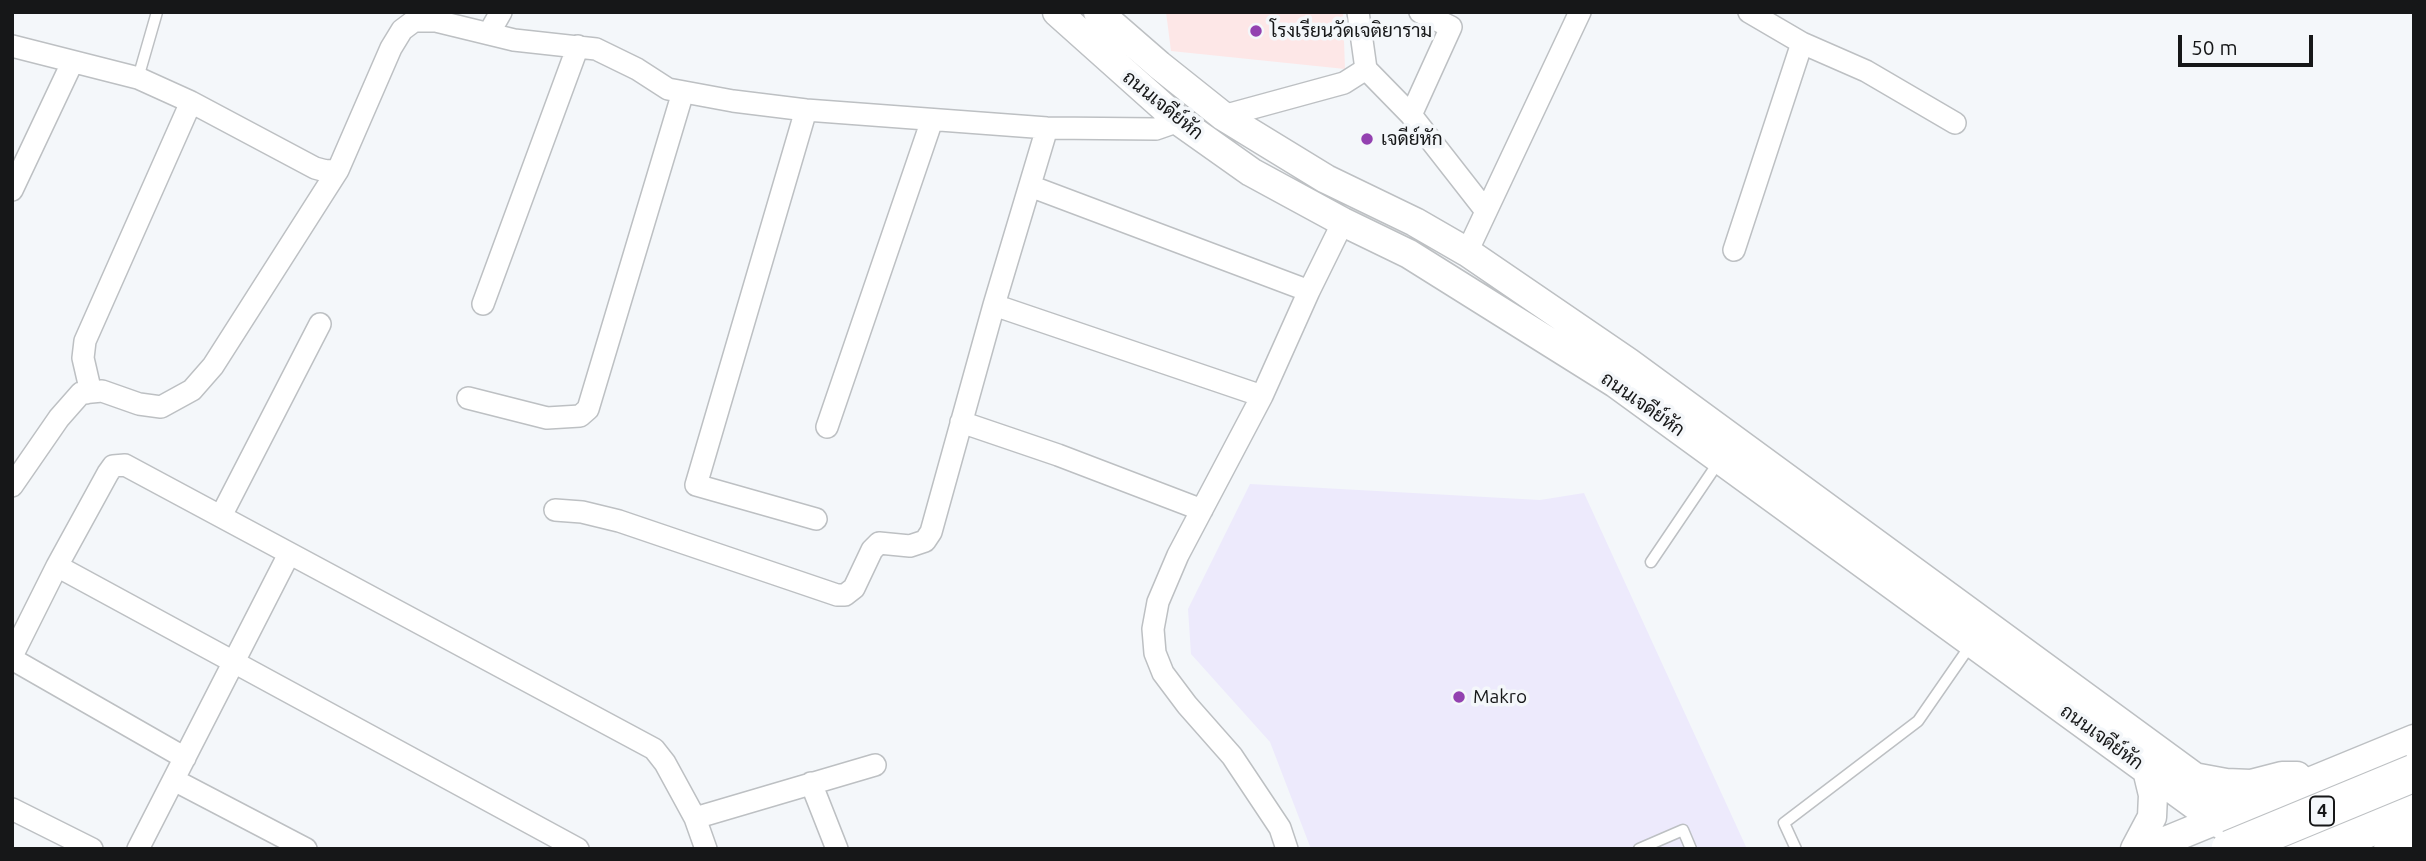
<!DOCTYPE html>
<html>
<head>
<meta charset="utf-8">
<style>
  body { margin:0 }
  #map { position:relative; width:2426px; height:861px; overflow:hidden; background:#f4f7fa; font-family:Ubuntu,sans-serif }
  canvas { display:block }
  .frame { position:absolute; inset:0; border:14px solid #161718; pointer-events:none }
  .scale { position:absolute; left:2178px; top:35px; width:135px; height:32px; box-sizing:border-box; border:4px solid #161718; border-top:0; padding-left:9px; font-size:21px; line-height:24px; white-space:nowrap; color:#161718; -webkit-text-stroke:5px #f4f7fa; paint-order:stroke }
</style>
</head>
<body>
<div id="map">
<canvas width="2426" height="861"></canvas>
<div class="frame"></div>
<div class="scale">50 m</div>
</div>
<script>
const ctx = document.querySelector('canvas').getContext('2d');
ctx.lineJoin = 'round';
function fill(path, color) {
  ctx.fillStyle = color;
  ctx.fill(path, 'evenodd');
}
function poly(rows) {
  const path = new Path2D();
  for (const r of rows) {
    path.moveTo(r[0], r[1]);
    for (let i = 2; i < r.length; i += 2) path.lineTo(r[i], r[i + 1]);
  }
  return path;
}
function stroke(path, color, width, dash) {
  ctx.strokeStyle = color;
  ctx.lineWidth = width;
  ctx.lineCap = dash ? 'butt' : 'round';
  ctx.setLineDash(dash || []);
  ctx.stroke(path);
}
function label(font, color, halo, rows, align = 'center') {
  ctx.font = font + ' Ubuntu,Sarabun,sans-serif';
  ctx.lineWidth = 7;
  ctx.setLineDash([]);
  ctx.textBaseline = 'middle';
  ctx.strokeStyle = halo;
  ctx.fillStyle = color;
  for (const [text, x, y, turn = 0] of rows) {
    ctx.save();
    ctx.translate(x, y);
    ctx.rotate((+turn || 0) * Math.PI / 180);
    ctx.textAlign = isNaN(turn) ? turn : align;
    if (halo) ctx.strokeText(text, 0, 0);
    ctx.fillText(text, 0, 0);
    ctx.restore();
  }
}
fill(poly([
  [1250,484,1540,500,1584,493,1747,849,1311,849,1270,742,1191,654,1188,609]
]), '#edeafc');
fill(poly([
  [1166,12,1343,12,1345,69,1171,51]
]), '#fde7e7');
const lane = poly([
  [138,78,157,12],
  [1651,562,1720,460],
  [1639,849,1683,830,1691,849],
  [1796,849,1784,823,1918,721,1972,643]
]);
const street = poly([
  [1749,12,1802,43,1866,71,1955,123],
  [489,33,501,12],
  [12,46,138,78,191,102,315,168,326,171,338,170,391,48,402,30,414,21,436,21,514,40,596,49,637,69,668,89,733,101,806,110,1047,128,1156,129,1179,121],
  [1366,69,1411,115,1486,211],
  [806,110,696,485,816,519],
  [1411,115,1451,27,1420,12],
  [1223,116,1344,83,1366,69,1358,12],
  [1030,186,1309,291],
  [12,190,72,63],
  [1734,250,1802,43],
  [1467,252,1580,12],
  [483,304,578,46],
  [994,305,1262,396],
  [86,393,89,384,83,358,85,341,191,102],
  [468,398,547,418,580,416,588,409,683,92],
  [961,422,1058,455,1202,510],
  [827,427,932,120],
  [12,486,59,418,81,393,102,391,139,404,161,407,192,390,213,366,338,170],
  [555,510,582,512,619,521,837,595,845,595,854,588,872,550,879,543,910,546,925,541,931,532,994,305,1047,128],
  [221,516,320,324],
  [57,566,578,849],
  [12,656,57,566,108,473,113,466,125,465,654,749,665,763,695,818,706,849],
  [12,659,185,758],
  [174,780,306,849],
  [811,783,837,849],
  [12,809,92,849],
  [695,818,875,765],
  [138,849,289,554],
  [1287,849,1280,828,1232,756,1187,705,1163,673,1155,653,1153,629,1158,602,1178,555,1262,396,1309,291,1343,222]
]);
const secondary = poly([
  [1057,12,1179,121,1251,172,1343,222,1409,254,1615,383,2255,849],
  [1098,12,1159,65,1223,116,1326,179,1415,222,1467,252,1628,362,2293,849],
  [2199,778,2226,783,2251,784,2282,776,2297,776],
  [2135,849,2152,817,2153,795,2147,770],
  [2146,849,2414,739],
  [2388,849,2414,838]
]);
const highway = poly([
  [2319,849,2414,809]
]);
stroke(lane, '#bdc0c3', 13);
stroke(street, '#bdc0c3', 24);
stroke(secondary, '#bdc0c3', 31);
stroke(highway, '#bdc0c3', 39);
stroke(lane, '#fff', 10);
stroke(street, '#fff', 21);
stroke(secondary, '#fff', 28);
stroke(highway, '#fff', 37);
const highwayBridge = poly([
  [2230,849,2414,773]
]);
stroke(highwayBridge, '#bdc0c3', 39, []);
stroke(highwayBridge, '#fff', 37);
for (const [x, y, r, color] of [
  [1256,31,7,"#9341b0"],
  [1367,139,7,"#9341b0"],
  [1459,697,7,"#9341b0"]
]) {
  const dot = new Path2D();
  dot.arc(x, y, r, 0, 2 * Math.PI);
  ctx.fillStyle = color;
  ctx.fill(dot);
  stroke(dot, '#f4f7fa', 2.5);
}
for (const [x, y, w] of [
  [2322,811,24]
]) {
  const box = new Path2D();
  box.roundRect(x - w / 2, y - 14.5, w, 29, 5);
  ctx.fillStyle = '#f4f7fa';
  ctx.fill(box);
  stroke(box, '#161718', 2);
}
label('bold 18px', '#161718', null, [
  ["4",2322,811]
]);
label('19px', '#161718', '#f4f7fa', [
  ["โรงเรียนวัดเจติยาราม",1270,31],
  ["เจดีย์หัก",1381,139],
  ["Makro",1473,697]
], 'left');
label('19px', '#161718', '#f4f7fa', [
  ["ถนนเจดีย์หัก",1163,105,39],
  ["ถนนเจดีย์หัก",1643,404,35],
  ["ถนนเจดีย์หัก",2102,737,36]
]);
</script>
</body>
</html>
